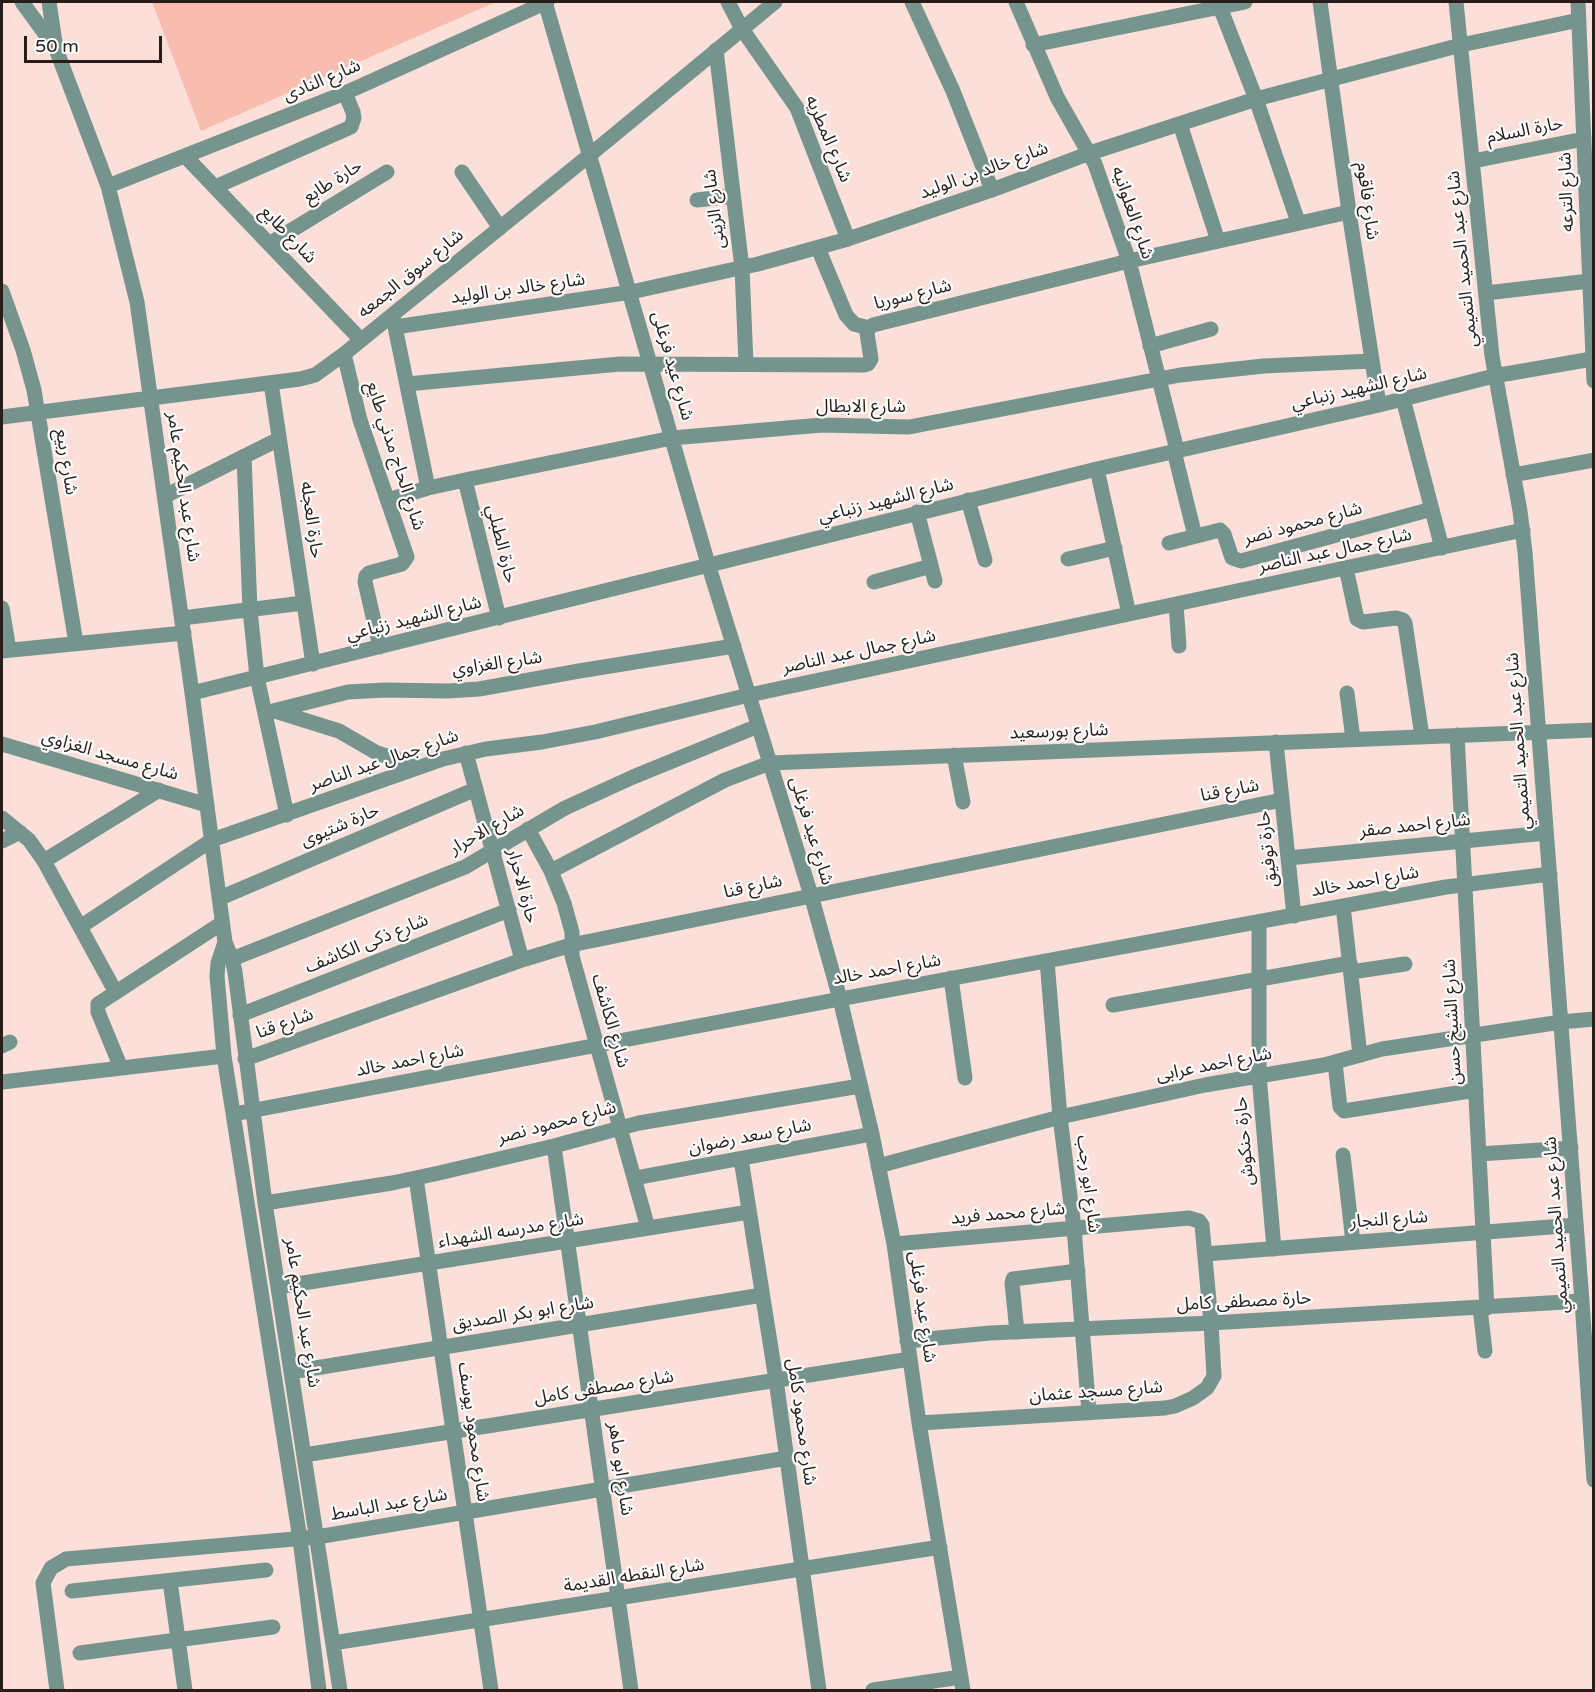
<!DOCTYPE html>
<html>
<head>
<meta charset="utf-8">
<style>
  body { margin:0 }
  #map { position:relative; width:1595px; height:1692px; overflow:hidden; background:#fbdfd8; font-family:"Varela Round",sans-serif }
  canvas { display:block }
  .frame { position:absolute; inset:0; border:3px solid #291d1a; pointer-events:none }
  .scale { position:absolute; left:24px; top:36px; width:138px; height:27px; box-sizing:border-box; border:3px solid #291d1a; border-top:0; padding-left:8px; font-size:18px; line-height:21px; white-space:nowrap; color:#291d1a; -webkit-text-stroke:4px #fff; paint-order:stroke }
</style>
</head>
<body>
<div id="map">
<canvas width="1595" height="1692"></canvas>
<div class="frame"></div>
<div class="scale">50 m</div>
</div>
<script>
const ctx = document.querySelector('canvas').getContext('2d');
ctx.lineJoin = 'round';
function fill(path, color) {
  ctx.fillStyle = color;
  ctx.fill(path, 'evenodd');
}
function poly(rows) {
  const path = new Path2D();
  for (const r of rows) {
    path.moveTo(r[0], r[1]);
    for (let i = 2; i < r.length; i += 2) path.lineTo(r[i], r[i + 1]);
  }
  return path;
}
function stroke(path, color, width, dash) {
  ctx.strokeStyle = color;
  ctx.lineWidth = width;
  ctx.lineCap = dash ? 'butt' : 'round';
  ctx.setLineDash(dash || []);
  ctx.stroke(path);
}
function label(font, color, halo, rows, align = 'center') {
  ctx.font = font + ' "Varela Round","Noto Sans Arabic",sans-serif';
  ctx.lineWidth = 4.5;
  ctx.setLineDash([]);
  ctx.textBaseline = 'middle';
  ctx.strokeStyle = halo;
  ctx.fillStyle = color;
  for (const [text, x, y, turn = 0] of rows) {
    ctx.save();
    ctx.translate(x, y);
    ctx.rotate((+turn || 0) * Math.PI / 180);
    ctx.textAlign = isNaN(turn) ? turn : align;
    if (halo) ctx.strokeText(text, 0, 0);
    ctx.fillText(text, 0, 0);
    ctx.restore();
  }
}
fill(poly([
  [152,2,496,2,201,131]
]), '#f9bdaf');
stroke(poly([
  [22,2,54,46],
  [49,2,56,49,108,186,137,302,192,693,225,942,232,959,235,972,265,1203,340,1690],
  [545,2,709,567,811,895,840,999,872,1134,894,1244,919,1423,963,1690],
  [728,2,742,29,797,108,848,239],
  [912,2,953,91,992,190],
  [1016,2,1057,97,1095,164,1129,261,1177,450],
  [1218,2,1256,99,1298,222],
  [1320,2,1349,212,1379,405],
  [1456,2,1492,356,1520,511,1525,552,1582,1301,1594,1480],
  [1578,2,1594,381],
  [1033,45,1245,2],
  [716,50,742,268,746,364],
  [1180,124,1218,241],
  [186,157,361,340],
  [1473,161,1584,139],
  [462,172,500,228],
  [108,186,345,93,547,2],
  [215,187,351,127,354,118,353,112,345,93],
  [697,200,733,196],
  [269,244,387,172],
  [818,248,846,315,854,324,869,328],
  [2,291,23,350,34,390,76,643],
  [1486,293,1589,281],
  [393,317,428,488],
  [395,327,631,292,758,264,848,239,992,190,1090,153,1256,99,1461,45,1579,20],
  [1150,346,1211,329],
  [344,354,360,420,407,557,402,564,369,573,366,576,365,582,380,647],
  [271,383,313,664],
  [407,384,620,364,865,365,868,364,871,359,867,333,869,328,873,325,1129,261,1349,212],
  [1403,399,1442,548],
  [2,417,300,379,315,375,344,354,591,154,775,2],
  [1174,451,1195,536],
  [244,456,250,610,257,677,287,815],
  [1097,469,1129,614],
  [1513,475,1594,460],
  [465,480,499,618],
  [165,496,279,439],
  [388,500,428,488,465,480,672,438,822,425,909,427,1180,375,1264,366,1372,361],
  [968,500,985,560],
  [917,512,935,581],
  [1169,543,1220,530,1224,534,1232,558,1241,561,1432,509],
  [1068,559,1115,548],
  [1346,568,1357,619,1363,622,1396,618,1403,620,1405,623,1422,736],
  [874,582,931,566],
  [1176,604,1179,646],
  [2,608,9,650],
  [182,618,303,603],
  [2,651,184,633],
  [192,693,1097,469,1379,405,1494,376,1592,359],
  [1347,693,1353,739],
  [275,711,339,731,377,753,420,767],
  [265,713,348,692,385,690,448,691,479,689,579,671,734,646],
  [1457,735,1487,1308],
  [1276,742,1294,916],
  [2,744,207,805],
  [466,753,522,960],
  [954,755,963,802],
  [2,818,29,840,44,861,115,991],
  [528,829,551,871,564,903,572,932,572,956,648,1228],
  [2,841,20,832],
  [1288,858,1546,833],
  [44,861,159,790],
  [551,871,725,780,770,763,1594,730],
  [220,898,476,789],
  [1343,906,1360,1055],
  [1259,922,1259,1075,1274,1249],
  [80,927,212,840,443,759,486,749,542,742,595,732,749,695,1523,530],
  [225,942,218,963,217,976,224,1056,300,1539,319,1690],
  [232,959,465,867,565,808,633,777,758,726],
  [1047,961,1060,1117,1074,1228,1089,1413],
  [1351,972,1405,964],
  [951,978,965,1078],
  [1113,1005,1350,963],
  [240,1015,509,910],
  [2,1046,10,1042],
  [245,1059,522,960,571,945,1282,800],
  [1335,1063,1340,1107,1344,1111,1476,1090],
  [121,1068,98,1012,98,1004,222,923],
  [2,1082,224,1056],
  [234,1114,840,999,1446,887,1550,874],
  [554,1146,631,1690],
  [1479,1154,1571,1148],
  [1343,1155,1353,1242],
  [741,1159,776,1380,819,1690],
  [878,1166,1060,1117,1205,1085,1324,1065,1382,1049,1561,1022,1594,1019],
  [416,1178,491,1690],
  [635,1178,872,1134],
  [265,1203,392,1183,439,1173,554,1146,639,1123,860,1086],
  [894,1244,1189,1218,1199,1221,1202,1225,1211,1323,1214,1376,1207,1388,1193,1398,1175,1406,1165,1408,919,1423],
  [1205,1254,1576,1225],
  [278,1287,749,1212],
  [1480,1308,1485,1351],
  [1017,1332,1012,1283,1013,1279,1078,1271],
  [907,1341,990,1333,1211,1323,1582,1301],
  [291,1372,762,1295],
  [304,1455,910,1359],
  [170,1581,185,1690],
  [72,1591,266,1570],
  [333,1643,940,1547],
  [80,1653,273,1627],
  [57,1690,43,1583,51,1568,66,1559,317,1537,787,1458],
  [873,1690,961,1677]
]), '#76948e', 15);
label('18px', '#291d1a', '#fff', [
  ["شارع النادى",322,81,-23],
  ["حارة السلام",1525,131,-11],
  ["شارع المطريه",828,139,67],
  ["شارع خالد بن الوليد",984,171,-20],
  ["حارة طابع",333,182,-32],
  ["شارع الترعه",1567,192,-92],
  ["شارع فاقوم",1367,201,82],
  ["شارع الزينى",715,209,-97],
  ["شارع العلوانيه",1132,213,71],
  ["شارع طايع",288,235,46],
  ["شارع عبد الحميد التميمي",1463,259,-96],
  ["شارع سوق الجمعه",411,274,-39],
  ["شارع خالد بن الوليد",518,289,-8],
  ["شارع سوريا",913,295,-14],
  ["شارع عيد فرغلى",672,366,74],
  ["شارع الشهيد زنباعي",1359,389,-13],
  ["شارع الابطال",861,407],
  ["شارع الحاج مدني طايع",395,456,72],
  ["شارع ربيع",66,462,81],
  ["شارع عبد الحكيم عامر",183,487,82],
  ["شارع الشهيد زنباعي",886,501,-14],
  ["حارة العجله",311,520,82],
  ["شارع محمود نصر",1303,524,-15],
  ["حارة الطبلي",501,544,76],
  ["شارع جمال عبد الناصر",1335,551,-12],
  ["شارع الشهيد زنباعي",414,619,-14],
  ["شارع جمال عبد الناصر",859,652,-12],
  ["شارع الغزاوي",497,664,-8],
  ["شارع بورسعيد",1059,732,-2],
  ["شارع عبد الحميد التميمي",1519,741,-94],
  ["شارع مسجد الغزاوي",110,756,16],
  ["شارع جمال عبد الناصر",384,761,-19],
  ["شارع قنا",1230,791,-11],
  ["حارة شتيوى",340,826,-23],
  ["شارع احمد صقر",1415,826,-6],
  ["شارع الاحرار",487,830,-30],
  ["شارع عيد فرغلى",811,831,73],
  ["حارة توفيق",1268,849,-96],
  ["شارع احمد خالد",1365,882,-10],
  ["حارة الاحرار",522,886,75],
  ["شارع قنا",753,887,-12],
  ["شارع ذكى الكاشف",367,944,-22],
  ["شارع احمد خالد",887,970,-10],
  ["شارع الكاشف",610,1021,74],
  ["شارع الشيخ حسن",1453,1022,-93],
  ["شارع قنا",285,1024,-20],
  ["شارع احمد خالد",410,1061,-11],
  ["شارع احمد عرابى",1214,1065,-11],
  ["شارع محمود نصر",557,1123,-15],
  ["شارع سعد رضوان",750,1137,-11],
  ["حارة حنكوش",1245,1141,-95],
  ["شارع ابو رجب",1088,1184,83],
  ["شارع محمد فريد",1008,1214,-5],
  ["شارع النجار",1389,1220,-4],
  ["شارع عبد الحميد التميمي",1557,1225,-94],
  ["شارع مدرسه الشهداء",511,1231,-9],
  ["حارة مصطفى كامل",1244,1302,-3],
  ["شارع عيد فرغلى",922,1307,82],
  ["شارع عبد الحكيم عامر",302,1313,81],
  ["شارع ابو بكر الصديق",523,1314,-9],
  ["شارع مصطفى كامل",604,1388,-9],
  ["شارع مسجد عثمان",1096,1392,-4],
  ["شارع محمود كامل",801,1422,82],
  ["شارع محمود يوسف",473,1432,82],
  ["شارع ابو ماهر",620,1469,82],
  ["شارع عبد الباسط",389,1505,-10],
  ["شارع النقطه القديمة",634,1576,-9]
]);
</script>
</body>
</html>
